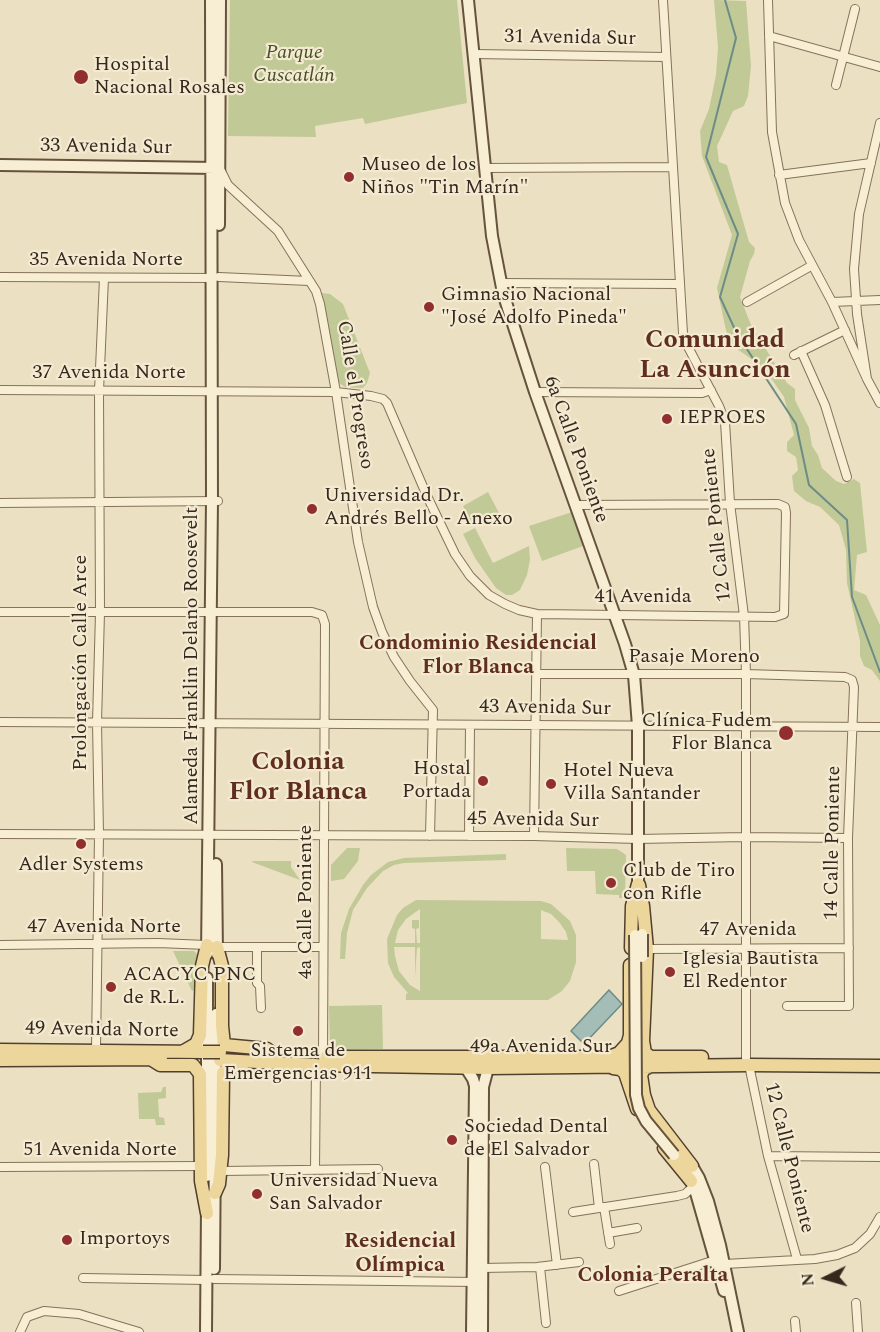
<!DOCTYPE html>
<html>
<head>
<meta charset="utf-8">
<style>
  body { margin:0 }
  #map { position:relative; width:880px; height:1332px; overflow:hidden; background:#ebe0c2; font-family:Spectral,serif }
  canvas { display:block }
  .north { position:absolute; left:796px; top:1248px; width:60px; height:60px; -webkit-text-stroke:4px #f3ead1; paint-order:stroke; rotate:265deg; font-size:16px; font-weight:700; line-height:24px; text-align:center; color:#35291e }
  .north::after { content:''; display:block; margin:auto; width:21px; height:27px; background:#35291e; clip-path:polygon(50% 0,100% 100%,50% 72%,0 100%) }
</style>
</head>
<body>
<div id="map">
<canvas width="880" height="1332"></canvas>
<div class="north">N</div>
</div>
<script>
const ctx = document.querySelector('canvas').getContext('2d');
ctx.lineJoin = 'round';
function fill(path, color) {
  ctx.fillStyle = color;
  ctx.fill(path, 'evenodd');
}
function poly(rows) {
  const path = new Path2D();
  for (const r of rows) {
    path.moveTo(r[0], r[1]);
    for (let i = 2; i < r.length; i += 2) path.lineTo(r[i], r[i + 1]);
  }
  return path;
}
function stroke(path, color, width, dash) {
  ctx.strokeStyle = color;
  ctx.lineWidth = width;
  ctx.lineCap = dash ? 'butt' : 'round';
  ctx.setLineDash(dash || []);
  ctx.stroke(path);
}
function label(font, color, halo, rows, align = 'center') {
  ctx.font = font + ' Spectral,serif';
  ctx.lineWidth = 4.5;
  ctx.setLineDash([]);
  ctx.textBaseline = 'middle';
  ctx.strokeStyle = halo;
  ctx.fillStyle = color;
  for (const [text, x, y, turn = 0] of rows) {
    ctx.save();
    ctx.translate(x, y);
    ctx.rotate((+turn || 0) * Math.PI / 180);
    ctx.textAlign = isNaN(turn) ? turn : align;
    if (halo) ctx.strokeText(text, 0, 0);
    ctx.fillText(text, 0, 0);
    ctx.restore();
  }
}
fill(poly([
  [230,0,457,0,467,103,365,124,363,118,315,126,316,137,228,136],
  [714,0,746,1,751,66,748,96,744,106,733,111,717,146,719,162,727,165,749,242,755,248,754,254,750,261,740,297,751,325,787,383,795,389,795,400,809,428,812,446,818,455,822,468,836,481,844,484,854,479,860,483,867,552,857,555,854,590,866,595,880,625,880,681,872,670,864,666,860,656,860,641,847,583,846,550,839,525,820,507,806,501,794,491,792,476,798,470,796,457,787,451,787,442,794,435,784,397,764,368,730,344,725,326,717,288,732,235,702,156,700,131,709,109,716,75,718,47],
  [322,293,330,294,343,304,370,373,367,383,363,388,345,387,339,383],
  [488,492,499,513,472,526,463,506],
  [572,512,583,546,542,561,529,526],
  [475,528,493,563,529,546,530,560,527,575,520,590,512,595,506,595,496,588,475,558,463,534],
  [347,848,360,848,358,861,344,879,331,881,331,865],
  [566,848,617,849,626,855,625,898,619,898,619,895,596,894,595,871,567,871],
  [506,854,506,860,404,863,394,865,383,871,367,888,353,910,347,933,345,959,340,959,341,933,349,909,363,885,371,875,388,862,404,858],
  [253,861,291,861,291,867,300,880,252,862],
  [416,900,541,901,551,904,570,921,576,935,576,962,570,981,562,991,548,1000,406,1000,406,994,408,993,394,977,388,963,387,939,397,915,403,908],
  [420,909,420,943,417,943,416,929,419,928,419,920,412,920,412,928,415,929,415,943,395,943,398,930,406,919],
  [541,910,551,914,559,922,566,932,568,940,541,939],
  [394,947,415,947,415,977,417,948,420,947,420,991,410,985,399,971,395,956],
  [173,951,194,951,199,956,199,987,192,991],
  [382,1005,383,1049,330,1050,329,1006],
  [163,1087,166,1087,166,1098,158,1099,159,1117,164,1118,165,1125,156,1125,155,1119,139,1119,138,1093,161,1092]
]), '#c1c996');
const water = poly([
  [609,990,622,1004,584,1044,571,1031,609,990]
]);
fill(water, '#a4beb7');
stroke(water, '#6c8c85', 1.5);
stroke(poly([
  [725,0,736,38,706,157,738,234,720,297,737,334,796,424,809,485,847,520,852,597,880,672]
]), '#6c8c85', 2);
const street = poly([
  [663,0,683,333,686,343,719,406,725,422,730,503,744,616,746,674,746,1058],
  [768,0,772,132,785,203,799,240,832,302,867,379],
  [769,36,880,67],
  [474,54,666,57],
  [836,85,855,9],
  [880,123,859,214,854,269,857,314,867,379,880,403],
  [485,168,673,167],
  [221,171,228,185,278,231,316,291,320,304,336,392,358,542,373,607,382,632,394,657,410,681,433,710,430,836],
  [779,175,871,163],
  [0,277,213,278],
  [219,277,309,281],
  [501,283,679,284],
  [747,302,811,266],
  [832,302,880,300],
  [801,351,825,405,847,477],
  [794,355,845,330],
  [0,390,336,392,371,396,383,399,387,403,427,496,455,554,470,576,489,595,505,604,519,610,537,614,775,617,784,614,786,513,785,507,778,504,576,505],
  [535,392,702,393,711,390],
  [0,503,218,501],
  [0,612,312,612,322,615,325,624,323,1057],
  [536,674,746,674,845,677,852,680,854,687,848,838,849,1006,787,1006],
  [0,722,880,727],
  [0,834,534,836,637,839,745,837,848,838],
  [469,836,470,725],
  [534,836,537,614],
  [0,945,158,943,207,945],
  [217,947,323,947],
  [257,947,257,983,260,986,261,1008],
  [647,949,849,948],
  [96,1049,99,834,97,722,100,613,99,391,104,278],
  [749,1065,768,1156,797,1259],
  [768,1156,880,1157],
  [594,1164,599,1208],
  [0,1167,201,1166],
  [545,1167,557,1265],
  [315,1169,316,1065],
  [221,1171,378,1169],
  [604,1207,610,1244],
  [573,1212,677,1196,685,1194,694,1186],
  [608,1233,637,1228],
  [540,1267,546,1323],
  [482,1268,537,1267,579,1262],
  [83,1278,207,1280],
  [214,1279,477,1282],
  [619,1291,709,1262,725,1264,815,1259,837,1255,855,1248,870,1234,880,1217],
  [856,1303,858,1332],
  [795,1321,796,1332],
  [20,1332,27,1317,44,1311,79,1314,139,1332]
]);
const secondary = poly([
  [468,0,492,236,503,293,535,392,625,644,634,675,638,726,638,893],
  [0,165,216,168],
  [219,225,220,0],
  [216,864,217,954],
  [207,954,212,501,211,0],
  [466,1068,473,1079,475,1086,472,1332],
  [687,1162,692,1166,699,1178,708,1201,720,1245,738,1332],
  [688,1174,696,1193,724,1291],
  [207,1176,207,978],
  [214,1269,216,1014],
  [206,1332,207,1206],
  [482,1332,483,1087,488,1068]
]);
const primary = poly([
  [639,885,643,906,647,949,643,1041,645,1053,651,1057],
  [217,947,222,966,222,1026,224,1045,267,1049,274,1054],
  [631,948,632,906,638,884],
  [0,1050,203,1052],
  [184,1051,196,1044,200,1035,202,966,207,945],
  [326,1057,702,1057],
  [609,1057,619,1053,628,1043,630,1035,630,965],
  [0,1060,161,1059],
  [152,1060,160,1065,193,1065,200,1074,201,1181,207,1213],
  [220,1060,316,1065,488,1068,749,1065,880,1066],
  [649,1067,644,1069,641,1075,644,1095,649,1110,692,1166],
  [613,1068,620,1069,625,1073,637,1109],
  [664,1148,691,1181],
  [215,1193,219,1184,222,1155,223,1073,229,1067,242,1067]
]);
stroke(street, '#84725a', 10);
stroke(secondary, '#66533d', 14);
stroke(primary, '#52402e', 15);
stroke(street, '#f7eed4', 8);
stroke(secondary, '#f7eed4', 10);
stroke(primary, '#edd69b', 12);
const secondaryBridge = poly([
  [635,935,636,1095,639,1108,646,1121,674,1155],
  [642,957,642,934]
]);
const primaryBridge = poly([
  [203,1052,220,1052]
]);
stroke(secondaryBridge, '#66533d', 14, []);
stroke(primaryBridge, '#52402e', 15, []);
stroke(secondaryBridge, '#f7eed4', 10);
stroke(primaryBridge, '#edd69b', 12);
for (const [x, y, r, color] of [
  [81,77,8,"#902f2d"],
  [349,177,6,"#902f2d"],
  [429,307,6,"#902f2d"],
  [667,419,6,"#902f2d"],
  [312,509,6,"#902f2d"],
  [786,733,8,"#902f2d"],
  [483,781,6,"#902f2d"],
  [551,784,6,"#902f2d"],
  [81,844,6,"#902f2d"],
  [611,883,6,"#902f2d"],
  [670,972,6,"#902f2d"],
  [111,987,6,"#902f2d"],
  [298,1031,6,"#902f2d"],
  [452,1140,6,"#902f2d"],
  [257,1194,6,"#902f2d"],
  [67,1240,6,"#902f2d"]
]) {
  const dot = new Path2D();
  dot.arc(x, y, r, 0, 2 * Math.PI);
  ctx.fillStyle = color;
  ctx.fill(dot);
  stroke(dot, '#f3ead1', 2);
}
label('20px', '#35291e', '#f3ead1', [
  ["31 Avenida Sur",570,39,1],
  ["33 Avenida Sur",106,148,1],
  ["35 Avenida Norte",106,261],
  ["37 Avenida Norte",109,374],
  ["Calle el Progreso",354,395,81],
  ["6a Calle Poniente",575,450,70],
  ["12 Calle Poniente",718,525,-96],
  ["41 Avenida",643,598],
  ["Pasaje Moreno",694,658],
  ["Prolongación Calle Arce",82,663,-90],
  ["Alameda Franklin Delano Roosevelt",193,666,-90],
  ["43 Avenida Sur",545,709,1],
  ["45 Avenida Sur",533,821,1],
  ["14 Calle Poniente",834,843,-89],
  ["4a Calle Poniente",307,902,-90],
  ["47 Avenida Norte",104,928],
  ["47 Avenida",748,931],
  ["49 Avenida Norte",102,1031,1],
  ["49a Avenida Sur",541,1048],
  ["51 Avenida Norte",100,1151],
  ["12 Calle Poniente",788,1158,76]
]);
label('italic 20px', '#445025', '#f3ead1', [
  ["Parque",294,54],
  ["Cuscatlán",294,77]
]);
label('20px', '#35291e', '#f3ead1', [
  ["Hospital",94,66],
  ["Nacional Rosales",94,89],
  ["Museo de los",361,166],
  ["Niños \"Tin Marín\"",361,189],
  ["Gimnasio Nacional",441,296],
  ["\"José Adolfo Pineda\"",441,319],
  ["IEPROES",679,419],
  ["Universidad Dr.",324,497],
  ["Andrés Bello - Anexo",324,520],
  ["Clínica Fudem",772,722,"right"],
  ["Flor Blanca",772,745,"right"],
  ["Hostal",471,770,"right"],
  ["Portada",471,793,"right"],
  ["Hotel Nueva",563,772],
  ["Villa Santander",563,795],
  ["Adler Systems",81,866,"center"],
  ["Club de Tiro",623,872],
  ["con Rifle",623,895],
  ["Iglesia Bautista",682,960],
  ["El Redentor",682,983],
  ["ACACYC PNC",123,976],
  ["de R.L.",123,999],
  ["Sistema de",298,1052,"center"],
  ["Emergencias 911",298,1075,"center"],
  ["Sociedad Dental",464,1128],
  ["de El Salvador",464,1151],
  ["Universidad Nueva",269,1182],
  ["San Salvador",269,1205],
  ["Importoys",79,1240]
], 'left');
label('bold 21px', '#5f2e1f', '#f3ead1', [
  ["Condominio Residencial",478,645],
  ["Flor Blanca",478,669],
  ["Residencial",400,1243],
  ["Olímpica",400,1267],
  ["Colonia Peralta",653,1277]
]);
label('bold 26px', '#5f2e1f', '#f3ead1', [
  ["Comunidad",715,342],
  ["La Asunción",715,372],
  ["Colonia",298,764],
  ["Flor Blanca",298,794]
]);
</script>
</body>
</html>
